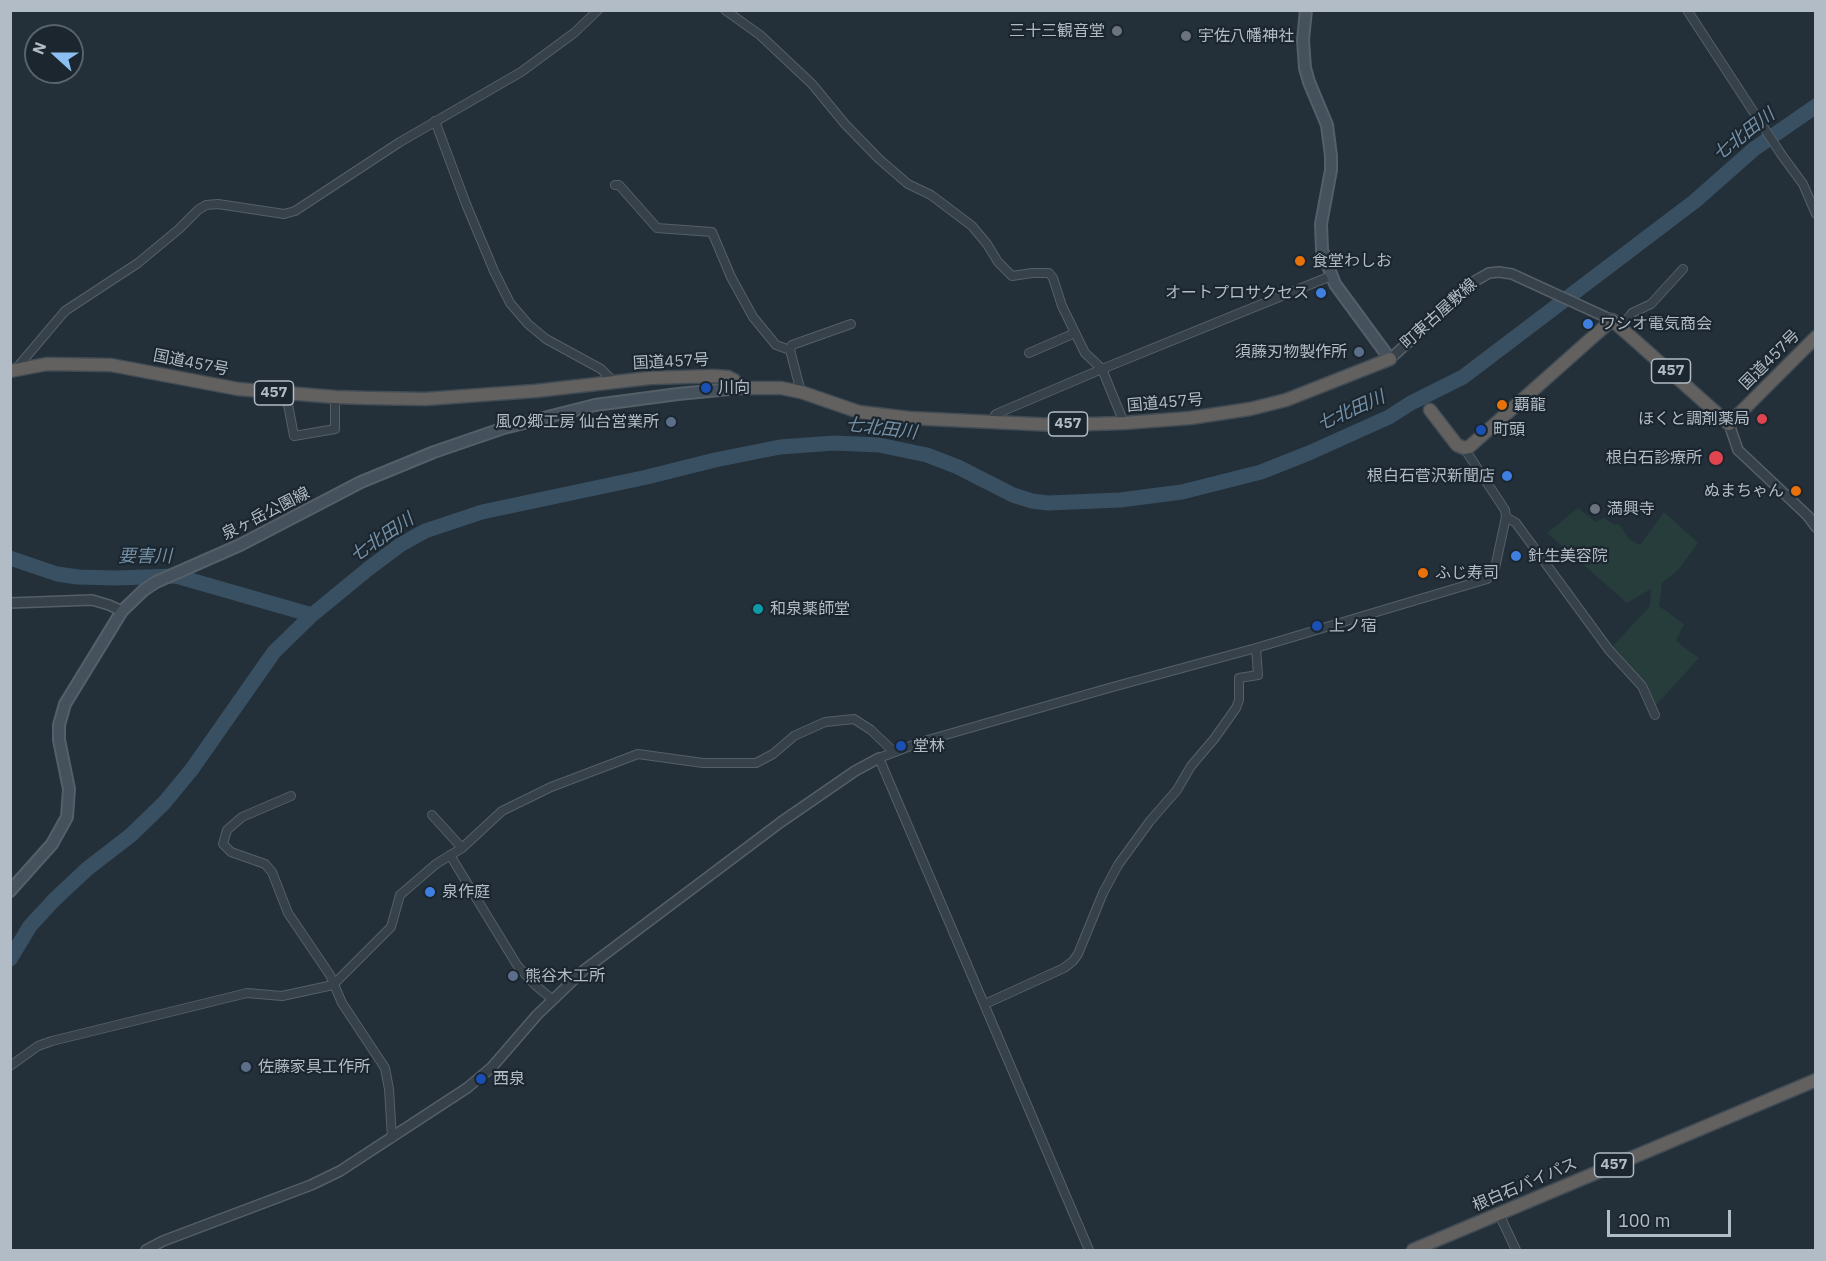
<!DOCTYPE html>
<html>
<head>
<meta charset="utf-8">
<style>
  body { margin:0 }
  #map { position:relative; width:1826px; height:1261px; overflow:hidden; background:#23303a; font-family:"IBM Plex Sans",sans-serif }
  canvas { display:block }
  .frame { position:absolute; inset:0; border:12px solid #b2bcc6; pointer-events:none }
  .north { position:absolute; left:24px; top:24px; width:60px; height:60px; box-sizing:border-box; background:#1c262f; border:2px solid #58626b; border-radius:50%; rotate:291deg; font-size:16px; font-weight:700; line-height:24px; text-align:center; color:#b2bcc6 }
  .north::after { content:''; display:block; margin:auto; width:21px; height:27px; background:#8bbff2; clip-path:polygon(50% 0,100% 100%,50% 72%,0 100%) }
  .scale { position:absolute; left:1607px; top:1210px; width:124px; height:27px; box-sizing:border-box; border:3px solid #b2bcc6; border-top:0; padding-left:8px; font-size:18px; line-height:21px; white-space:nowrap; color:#b2bcc6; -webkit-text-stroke:4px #1c262f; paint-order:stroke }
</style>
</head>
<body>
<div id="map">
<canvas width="1826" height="1261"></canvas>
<div class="frame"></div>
<div class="north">N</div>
<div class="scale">100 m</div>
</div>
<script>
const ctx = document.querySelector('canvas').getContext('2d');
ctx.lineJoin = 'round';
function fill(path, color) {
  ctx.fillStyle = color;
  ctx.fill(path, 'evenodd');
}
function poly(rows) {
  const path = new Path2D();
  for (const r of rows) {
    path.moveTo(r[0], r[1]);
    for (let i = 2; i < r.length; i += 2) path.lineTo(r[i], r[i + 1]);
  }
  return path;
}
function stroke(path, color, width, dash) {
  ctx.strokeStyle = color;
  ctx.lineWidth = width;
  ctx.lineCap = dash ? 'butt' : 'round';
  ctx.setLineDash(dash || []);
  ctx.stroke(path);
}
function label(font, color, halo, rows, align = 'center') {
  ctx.font = font + ' "IBM Plex Sans","Noto Sans JP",sans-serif';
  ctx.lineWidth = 4.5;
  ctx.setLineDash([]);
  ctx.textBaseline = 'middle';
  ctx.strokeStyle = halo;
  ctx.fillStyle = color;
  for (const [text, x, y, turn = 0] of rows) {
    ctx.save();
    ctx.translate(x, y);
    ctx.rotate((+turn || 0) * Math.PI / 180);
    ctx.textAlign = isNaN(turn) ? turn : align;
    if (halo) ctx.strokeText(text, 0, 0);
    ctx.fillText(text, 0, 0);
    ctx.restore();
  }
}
fill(poly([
  [1578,508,1596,522,1604,518,1615,525,1619,524,1629,539,1640,545,1664,512,1698,543,1678,570,1662,583,1659,606,1684,624,1676,641,1699,658,1656,705,1643,680,1612,647,1650,606,1651,589,1627,603,1547,533]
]), '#263d3c');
stroke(poly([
  [10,558,57,574,78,577,116,578,176,576,312,615],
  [10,959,30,926,54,900,87,869,131,835,164,803,192,769,274,652,312,615,368,569,400,545,425,531,482,512,647,477,715,460,780,447,834,443,879,445,927,455,958,467,1013,495,1032,501,1048,503,1120,500,1182,492,1261,472,1309,453,1389,417,1411,403,1463,377,1695,201,1754,149,1816,106]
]), '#395062', 15);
const minor = poly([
  [725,10,760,35,812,84,845,124,879,159,908,184,931,195,972,226,987,244,998,262,1012,276,1032,273,1049,273,1053,278,1062,306,1085,353,1102,369,1124,423],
  [1687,10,1781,154,1803,184,1816,214],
  [435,121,466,204,494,271,510,303,528,324,546,339,601,369,614,382],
  [615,185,619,185,657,228,712,232,731,277,753,317,776,345,790,350],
  [1622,326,1632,313,1651,304,1683,269],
  [1029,353,1075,333],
  [15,370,65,311,138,263,179,229,198,210,206,205,218,204,284,214,295,211,400,142,521,72,574,33,598,10],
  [801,392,790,350,792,345,851,324],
  [286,394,294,436,335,429,335,397],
  [991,421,996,414,1102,369,1331,276],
  [1506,517,1516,523,1609,650,1642,686,1655,715],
  [291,796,242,817,227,830,223,844,231,852,265,864,272,872,288,913,330,975,342,1003,385,1068,389,1089,392,1138],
  [432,815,462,848],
  [450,855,517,965,535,985,552,999],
  [985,1004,1064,968,1073,961,1078,954,1103,893,1118,865,1150,821,1177,790,1191,766,1214,739,1236,708,1239,700,1239,678,1258,675,1256,648],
  [10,1066,38,1046,52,1041,247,993,282,996,333,985,391,927,400,895,436,864,462,848,502,811,551,787,638,754,703,763,756,763,773,754,794,736,825,722,854,719,871,730,893,751],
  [1499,1214,1516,1250],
  [1089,1250,879,758,921,742,1109,688,1256,648,1487,579,1495,568,1506,517,1505,510,1464,448]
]);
const tertiary = poly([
  [1390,359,1475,281,1489,273,1499,272,1512,274,1612,320],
  [1729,424,1738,450,1808,516,1816,527],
  [10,603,92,600,109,605,122,611],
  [146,1250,163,1241,311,1185,340,1171,467,1088,492,1067,537,1015,584,970,781,822,855,771,879,758]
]);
const secondary = poly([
  [1306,10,1303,40,1305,68,1309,82,1327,125,1331,156,1331,170,1321,224,1322,250,1335,284,1390,359],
  [10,891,52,844,67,817,69,789,59,740,59,725,65,704,122,611,144,590,156,582,240,545,361,482,434,452,504,428,595,405,678,394,740,388]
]);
const trunk = poly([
  [10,371,47,364,111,365,238,389,335,397,368,398,425,399,535,391,650,378,714,376,728,377,734,380,740,388,781,388,801,392,859,412,909,418,1055,425,1124,423,1190,418,1250,409,1286,400,1390,359],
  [1430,410,1457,445,1464,448,1469,447,1612,320,1729,424,1816,337],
  [1413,1250,1816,1080]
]);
stroke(minor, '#555f68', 10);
stroke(tertiary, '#555f68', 12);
stroke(secondary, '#555f68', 14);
stroke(trunk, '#424c55', 15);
stroke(minor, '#37414a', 8);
stroke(tertiary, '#37414a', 9);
stroke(secondary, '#45515d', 10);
stroke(trunk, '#62615f', 12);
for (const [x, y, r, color] of [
  [1117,31,6,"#6b7280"],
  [1186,36,6,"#6b7280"],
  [1300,261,6,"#e8710a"],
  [1321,293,6,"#3f7fe0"],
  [1588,324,6,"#3f7fe0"],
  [1359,352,6,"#5c6f8a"],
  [706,388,6,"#1a4fb4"],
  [1502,405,6,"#e8710a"],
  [1762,419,6,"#e0444e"],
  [671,422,6,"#5c6f8a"],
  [1481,430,6,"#1a4fb4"],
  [1716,458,8,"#e0444e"],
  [1507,476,6,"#3f7fe0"],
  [1796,491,6,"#e8710a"],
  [1595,509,6,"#6b7280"],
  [1516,556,6,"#3f7fe0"],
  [1423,573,6,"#e8710a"],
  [758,609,6,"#0f9aa8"],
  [1317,626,6,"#1a4fb4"],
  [901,746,6,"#1a4fb4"],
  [430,892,6,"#3f7fe0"],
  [513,976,6,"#5c6f8a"],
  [246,1067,6,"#5c6f8a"],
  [481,1079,6,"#1a4fb4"]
]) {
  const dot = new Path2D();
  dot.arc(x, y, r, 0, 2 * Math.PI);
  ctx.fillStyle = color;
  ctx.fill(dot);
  stroke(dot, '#1c262f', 2);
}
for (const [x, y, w] of [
  [1671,371,39],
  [274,393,39],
  [1068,424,39],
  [1614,1165,39]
]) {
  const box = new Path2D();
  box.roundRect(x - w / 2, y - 12, w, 24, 4.5);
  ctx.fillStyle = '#1c262f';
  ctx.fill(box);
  stroke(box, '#b2bcc6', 1.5);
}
label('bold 15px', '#b2bcc6', null, [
  ["457",1671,371],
  ["457",274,393],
  ["457",1068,424],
  ["457",1614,1165]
]);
label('16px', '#b2bcc6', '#1c262f', [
  ["三十三観音堂",1105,31,"right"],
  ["宇佐八幡神社",1198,36],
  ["食堂わしお",1312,261],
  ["オートプロサクセス",1309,293,"right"],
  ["ワシオ電気商会",1600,324],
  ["須藤刃物製作所",1347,352,"right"],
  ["川向",718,388],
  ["覇龍",1514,405],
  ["ほくと調剤薬局",1750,419,"right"],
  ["風の郷工房 仙台営業所",659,422,"right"],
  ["町頭",1493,430],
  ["根白石診療所",1702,458,"right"],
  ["根白石菅沢新聞店",1495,476,"right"],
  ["ぬまちゃん",1784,491,"right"],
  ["満興寺",1607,509],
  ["針生美容院",1528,556],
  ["ふじ寿司",1435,573],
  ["和泉薬師堂",770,609],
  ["上ノ宿",1329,626],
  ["堂林",913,746],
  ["泉作庭",442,892],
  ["熊谷木工所",525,976],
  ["佐藤家具工作所",258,1067],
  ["西泉",493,1079]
], 'left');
label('16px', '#b2bcc6', '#1c262f', [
  ["町東古屋敷線",1439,314,-42],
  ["国道457号",1770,360,-45],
  ["国道457号",671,362,-3],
  ["国道457号",191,363,11],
  ["国道457号",1165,403,-5],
  ["泉ヶ岳公園線",266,514,-27],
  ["根白石バイパス",1525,1185,-23]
]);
label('italic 18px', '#7491a8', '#1c262f', [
  ["七北田川",1744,135,-38],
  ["七北田川",1351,411,-24],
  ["七北田川",881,429,7],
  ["七北田川",382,538,-34],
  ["要害川",145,557]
]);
</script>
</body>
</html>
